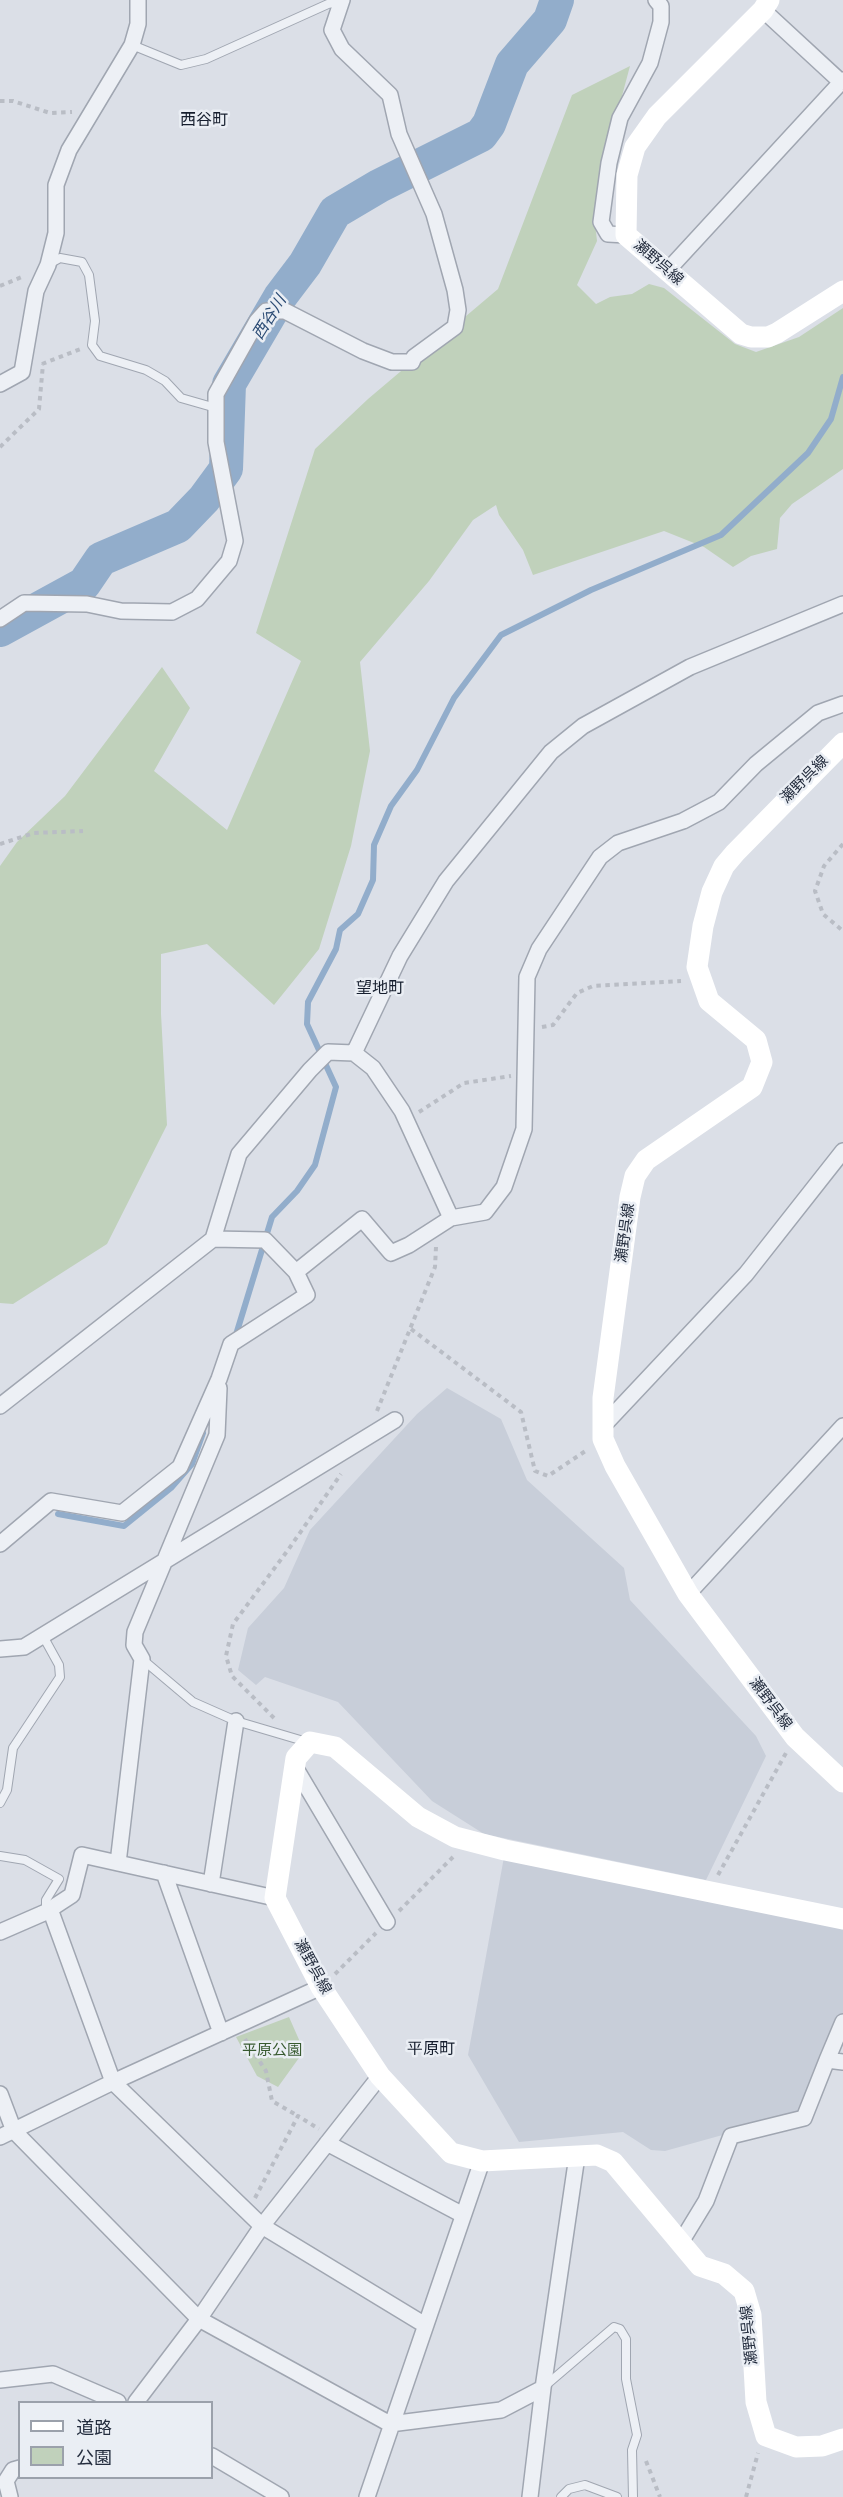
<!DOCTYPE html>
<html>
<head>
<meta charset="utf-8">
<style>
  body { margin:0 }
  #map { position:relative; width:843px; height:2497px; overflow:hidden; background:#dbdfe7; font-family:"Roboto Condensed","Noto Sans JP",sans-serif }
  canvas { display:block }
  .legend { position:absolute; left:18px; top:2401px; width:195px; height:78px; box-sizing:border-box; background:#eaeef4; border:2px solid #9ba1ab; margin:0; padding:8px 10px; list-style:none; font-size:18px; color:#242d3e }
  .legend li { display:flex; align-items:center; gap:12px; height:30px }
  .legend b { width:30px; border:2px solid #9ba1ab }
</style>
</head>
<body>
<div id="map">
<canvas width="843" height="2497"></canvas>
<ul class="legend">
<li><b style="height:8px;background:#fff"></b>道路</li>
<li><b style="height:16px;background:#c0d1bb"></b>公園</li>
</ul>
</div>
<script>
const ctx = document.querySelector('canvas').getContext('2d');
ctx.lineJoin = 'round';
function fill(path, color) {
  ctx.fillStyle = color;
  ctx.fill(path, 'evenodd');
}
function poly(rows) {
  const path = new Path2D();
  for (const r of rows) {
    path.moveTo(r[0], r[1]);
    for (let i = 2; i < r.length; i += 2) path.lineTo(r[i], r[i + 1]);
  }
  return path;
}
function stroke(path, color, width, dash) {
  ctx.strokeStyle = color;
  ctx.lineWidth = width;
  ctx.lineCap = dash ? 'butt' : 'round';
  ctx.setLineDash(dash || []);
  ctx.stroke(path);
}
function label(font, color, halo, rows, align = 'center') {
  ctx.font = font + ' "Roboto Condensed","Noto Sans JP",sans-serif';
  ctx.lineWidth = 5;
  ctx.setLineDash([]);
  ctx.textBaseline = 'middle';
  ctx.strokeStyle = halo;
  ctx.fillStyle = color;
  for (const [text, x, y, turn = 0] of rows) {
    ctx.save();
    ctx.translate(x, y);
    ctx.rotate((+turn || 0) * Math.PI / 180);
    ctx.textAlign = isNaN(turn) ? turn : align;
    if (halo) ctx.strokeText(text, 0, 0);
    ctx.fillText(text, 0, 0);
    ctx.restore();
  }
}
fill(poly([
  [447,1388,501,1419,527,1480,624,1568,630,1600,756,1736,766,1756,706,1880,484,1834,432,1801,338,1702,265,1677,256,1685,238,1670,248,1628,284,1588,310,1530,417,1414],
  [504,1857,843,1926,843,2013,798,2114,665,2151,651,2150,623,2132,519,2142,468,2055]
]), '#c8ced9');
fill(poly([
  [630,66,599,182,595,223,597,241,577,285,596,304,610,297,632,294,649,284,664,288,735,344,756,352,799,337,843,308,843,469,792,504,780,518,777,549,751,556,733,567,704,547,664,531,533,575,523,550,499,515,496,505,473,520,429,581,360,662,370,751,351,846,319,949,274,1005,207,944,161,954,161,1014,167,1125,107,1244,13,1304,0,1303,0,866,17,842,65,796,162,667,190,708,154,771,227,830,301,661,256,633,315,449,368,399,498,289,572,95],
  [289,2017,304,2051,278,2087,257,2076,236,2037]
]), '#c0d1bb');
stroke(poly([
  [235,1338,272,1217,297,1191,315,1165,336,1087,307,1024,308,1002,336,949,340,930,358,914,373,880,374,845,391,806,417,770,454,698,501,635,591,590,721,535,808,453,831,419,843,377],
  [58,1514,124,1526,171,1488,192,1464,203,1433]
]), '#92adcb', 6);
stroke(poly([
  [0,630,84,584,101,559,178,526,204,499,226,469,229,384,280,297,305,264,335,212,379,186,481,135,489,124,512,64,550,20,557,0]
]), '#92adcb', 34);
const lane = poly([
  [132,45,181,65,206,59,328,4,341,1],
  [49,264,60,258,82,262,89,275,95,321,92,345,100,356,146,370,165,381,181,398,216,408],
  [142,1659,193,1702,236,1721,307,1742],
  [0,1803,7,1790,13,1748,60,1677,59,1665,43,1636],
  [0,1856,25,1860,59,1879,46,1900,46,1912],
  [545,2386,614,2327,620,2329,626,2339,626,2379,637,2435,632,2450,633,2497],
  [561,2497,569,2489,585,2485,617,2497]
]);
const street = poly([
  [763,10,841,82],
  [626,235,608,234,601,222,609,163,620,118,650,63,661,22,661,6,656,0],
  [667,271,843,80],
  [0,384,22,372,36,291,48,265,56,233,56,185,69,150,132,45,138,24,138,0],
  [0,619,24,603,87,604,121,611,172,612,197,599,229,561,235,541,216,442,216,394,257,321,266,311,285,311,363,351,392,362,412,362,414,357,455,327,458,310,455,290,434,214,399,134,390,95,342,49,332,30,342,0],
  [354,1053,400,956,446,881,551,752,583,726,690,667,843,604],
  [296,1272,362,1219,391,1253,409,1245,451,1218,485,1212,504,1187,524,1129,527,977,539,949,600,857,618,843,683,821,719,802,756,764,818,713,843,704],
  [0,1406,213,1239,239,1154,310,1070,328,1052,354,1053,373,1068,402,1111,451,1218],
  [603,1426,746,1274,843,1151],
  [0,1544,51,1501,122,1513,180,1467,219,1379,231,1344,307,1295,296,1272,265,1240,213,1239],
  [688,1594,843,1426],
  [0,1649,24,1647,395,1420],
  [295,1767,387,1922],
  [118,1863,142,1659,134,1645,135,1632,217,1435,219,1388],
  [164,1873,221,2033],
  [211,1884,236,1721],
  [50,1909,113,2082,262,2226,425,2325],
  [0,1932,46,1912,72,1895,82,1855,275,1898],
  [843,2022,827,2060,843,2062],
  [0,2094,14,2131,199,2319,390,2424,501,2410,543,2388],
  [0,2137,113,2082,321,1987],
  [327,2143,463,2215],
  [681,2242,706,2201,731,2136,804,2118,827,2060],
  [0,2380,53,2374,118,2402],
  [136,2402,199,2319,262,2226,380,2076],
  [212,2456,281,2497],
  [10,2497,6,2481,13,2470,20,2468],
  [367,2497,482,2161],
  [530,2497,543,2388,577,2156]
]);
stroke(lane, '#a0a6b1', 10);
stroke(street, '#a0a6b1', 18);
stroke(poly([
  [0,101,13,101,50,113,72,112],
  [0,286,24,276],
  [42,364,83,348],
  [0,447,39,409,43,364],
  [0,844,34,833,83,831],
  [843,844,824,866,815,891,823,914,843,931],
  [542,1027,553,1025,577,993,593,986,681,981],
  [419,1112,464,1083,511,1076],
  [411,1329,521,1412,535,1471,548,1476,587,1450],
  [377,1411,435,1267,436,1247],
  [274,1718,232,1676,226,1656,233,1624,288,1550,341,1474],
  [718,1875,786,1753],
  [399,1911,453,1857],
  [335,1974,376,1933],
  [245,2039,266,2071,272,2101,298,2116],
  [255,2198,298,2116,319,2129],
  [646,2461,660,2497],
  [746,2497,758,2453]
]), '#b9bdc5', 4, [4.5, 4.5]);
stroke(lane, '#edf0f5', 8);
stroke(street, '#edf0f5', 15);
stroke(poly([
  [769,0,763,10,657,116,635,147,627,175,626,235,741,334,751,337,768,337,777,333,843,291],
  [843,743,735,853,724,866,712,892,703,926,697,967,709,1001,756,1040,762,1062,752,1087,646,1160,635,1176,630,1197,603,1398,603,1439,615,1466,688,1594,795,1737,843,1782],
  [843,1919,505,1850,455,1837,418,1817,335,1747,310,1742,296,1758,275,1898,321,1987,380,2076,451,2153,482,2161,597,2155,613,2162,700,2266,724,2274,744,2291,751,2315,756,2402,766,2436,796,2447,822,2446,843,2439]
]), '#fff', 21);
label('15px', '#242d3e', '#eaeef4', [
  ["瀬野呉線",658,263,41],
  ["瀬野呉線",805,780,-45],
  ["瀬野呉線",626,1233,-82],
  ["瀬野呉線",770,1704,53],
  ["瀬野呉線",312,1967,61],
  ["瀬野呉線",750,2335,-96]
]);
label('15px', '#385a30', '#eaeef4', [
  ["平原公園",272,2051]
]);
label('16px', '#161e2e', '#eaeef4', [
  ["西谷町",204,121],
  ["望地町",380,989],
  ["平原町",431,2050]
]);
label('italic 16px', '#2b4b74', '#eaeef4', [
  ["西谷川",270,318,-58]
]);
</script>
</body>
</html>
